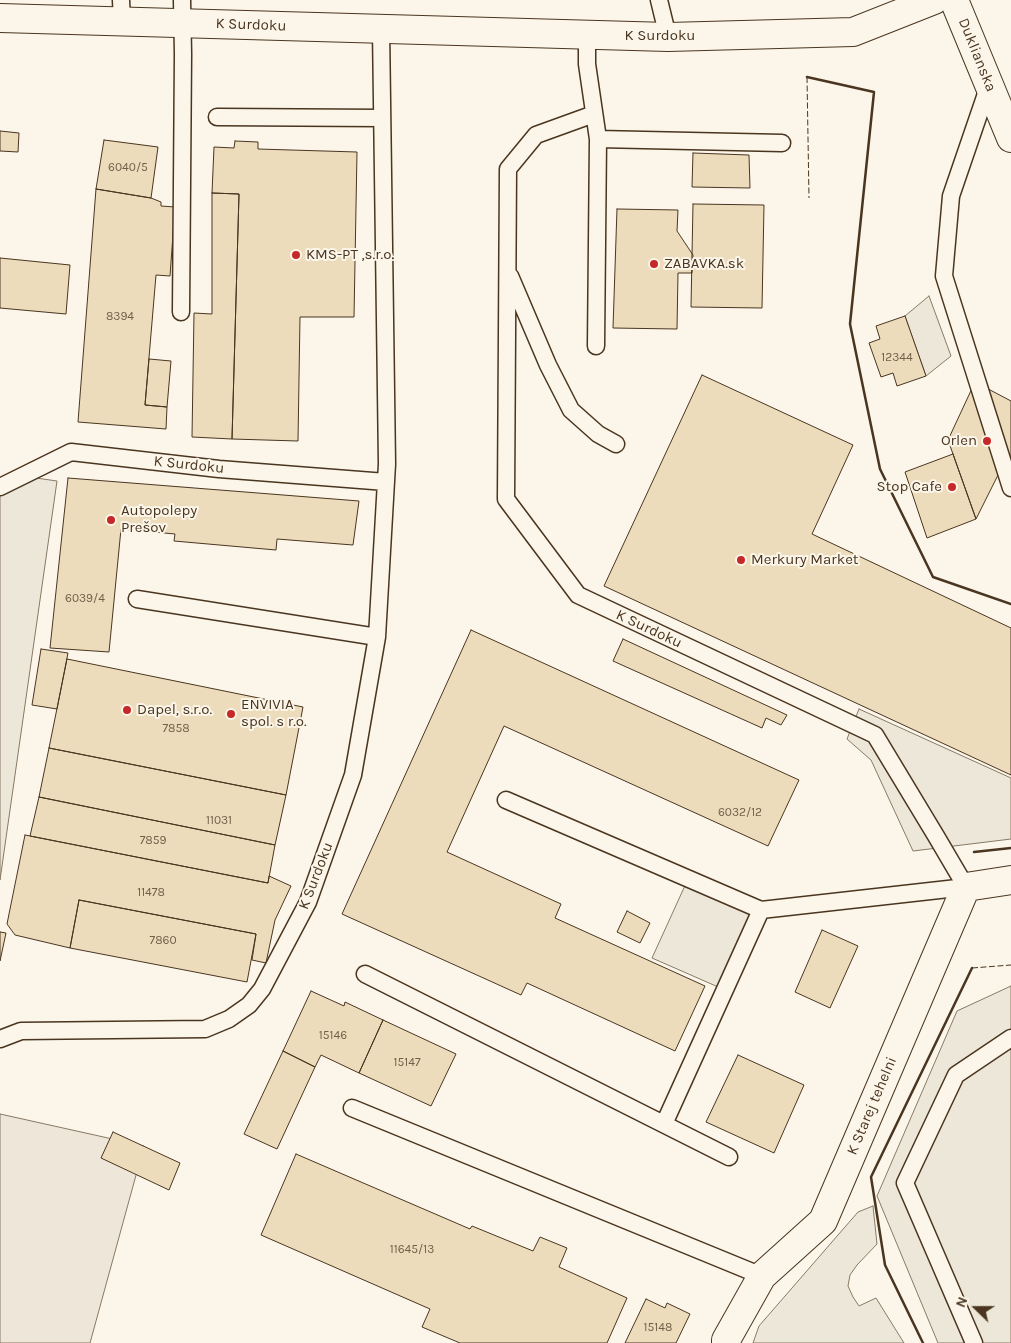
<!DOCTYPE html>
<html>
<head>
<meta charset="utf-8">
<style>
  body { margin:0 }
  #map { position:relative; width:1011px; height:1343px; overflow:hidden; background:#fbf6e9; font-family:Karla,sans-serif }
  canvas { display:block }
  .north { position:absolute; left:951px; top:1283px; width:50px; height:50px; -webkit-text-stroke:4px #fbf6e9; paint-order:stroke; rotate:292deg; font-size:14px; font-weight:700; line-height:20px; text-align:center; color:#4a3520 }
  .north::after { content:''; display:block; margin:auto; width:18px; height:22px; background:#4a3520; clip-path:polygon(50% 0,100% 100%,50% 72%,0 100%) }
</style>
</head>
<body>
<div id="map">
<canvas width="1011" height="1343"></canvas>
<div class="north">N</div>
</div>
<script>
const ctx = document.querySelector('canvas').getContext('2d');
ctx.lineJoin = 'round';
function fill(path, color) {
  ctx.fillStyle = color;
  ctx.fill(path, 'evenodd');
}
function poly(rows) {
  const path = new Path2D();
  for (const r of rows) {
    path.moveTo(r[0], r[1]);
    for (let i = 2; i < r.length; i += 2) path.lineTo(r[i], r[i + 1]);
  }
  return path;
}
function stroke(path, color, width, dash) {
  ctx.strokeStyle = color;
  ctx.lineWidth = width;
  ctx.lineCap = dash ? 'butt' : 'round';
  ctx.setLineDash(dash || []);
  ctx.stroke(path);
}
function label(font, color, halo, rows, align = 'center') {
  ctx.font = font + ' Karla,sans-serif';
  ctx.lineWidth = 4;
  ctx.setLineDash([]);
  ctx.textBaseline = 'middle';
  ctx.strokeStyle = halo;
  ctx.fillStyle = color;
  for (const [text, x, y, turn = 0] of rows) {
    ctx.save();
    ctx.translate(x, y);
    ctx.rotate((+turn || 0) * Math.PI / 180);
    ctx.textAlign = isNaN(turn) ? turn : align;
    if (halo) ctx.strokeText(text, 0, 0);
    ctx.fillText(text, 0, 0);
    ctx.restore();
  }
}
const green = poly([
  [0,1114,144,1146,90,1343,0,1343,0,1114]
]);
fill(green, '#ede6d9');
stroke(green, '#887966', 1);
const parking = poly([
  [929,296,951,356,926,376,905,316,929,296],
  [22,476,57,481,0,880,0,487,22,476],
  [859,709,1011,778,1011,839,913,851,871,760,847,739,859,709],
  [688,879,761,910,725,990,652,958,688,879],
  [1011,986,1011,1343,938,1343,877,1196,957,1011,1011,986],
  [873,1206,877,1244,857,1265,850,1275,848,1286,853,1297,859,1306,876,1298,904,1343,753,1343,759,1326,858,1212,873,1206]
]);
fill(parking, '#ede7d9');
stroke(parking, '#887966', 1);
const building = poly([
  [0,131,19,133,18,152,0,151,0,131],
  [104,140,158,147,151,198,96,189,104,140],
  [235,141,258,142,258,149,357,152,354,317,300,317,298,441,232,439,239,194,212,193,214,147,234,148,235,141],
  [693,153,749,155,750,188,692,187,693,153],
  [96,189,151,198,161,202,161,206,175,207,170,276,156,275,145,405,167,407,166,429,78,422,96,189],
  [212,193,239,194,232,439,192,437,194,313,212,314,212,193],
  [693,204,764,205,762,308,691,307,693,204],
  [617,209,678,210,677,231,693,255,692,273,678,273,677,329,613,328,617,209],
  [0,258,70,265,66,314,0,308,0,258],
  [905,316,926,376,897,386,893,373,881,377,869,343,880,339,876,326,905,316],
  [149,359,171,361,167,407,145,405,149,359],
  [702,375,853,445,812,534,1011,628,1011,775,604,586,702,375],
  [975,382,1011,401,1011,479,999,473,976,519,948,440,975,382],
  [953,454,976,519,927,538,905,472,953,454],
  [68,478,359,501,353,545,277,539,276,550,174,541,175,534,121,529,109,652,50,648,68,478],
  [471,630,799,780,768,846,504,726,447,852,561,904,555,918,705,986,675,1051,527,983,521,995,342,914,471,630],
  [623,639,787,715,781,725,766,718,762,728,613,661,623,639],
  [41,649,68,653,57,709,32,705,41,649],
  [67,659,303,707,286,795,49,748,67,659],
  [49,748,286,795,275,845,39,797,49,748],
  [39,797,275,845,268,883,30,836,39,797],
  [25,835,268,883,269,876,291,886,275,920,266,963,252,960,256,934,79,900,70,948,15,935,7,924,25,835],
  [79,900,256,934,247,982,70,948,79,900],
  [627,911,650,923,640,943,617,932,627,911],
  [822,930,858,946,830,1008,795,992,822,930],
  [0,932,6,933,0,961,0,932],
  [311,991,344,1006,345,1002,383,1020,359,1073,321,1055,315,1067,283,1051,311,991],
  [383,1020,456,1054,431,1106,359,1073,383,1020],
  [283,1051,315,1067,277,1149,244,1134,283,1051],
  [738,1055,804,1085,774,1153,706,1122,738,1055],
  [113,1132,180,1163,169,1190,101,1158,113,1132],
  [296,1154,470,1229,472,1226,533,1251,540,1237,567,1248,559,1267,627,1298,607,1343,460,1343,422,1327,430,1309,261,1235,296,1154],
  [646,1299,665,1308,667,1303,690,1314,676,1343,625,1343,646,1299]
]);
fill(building, '#ecdcbc');
stroke(building, '#4a3520', 1);
const service = poly([
  [121,0,122,21],
  [659,0,668,37],
  [587,35,587,64,598,139,782,143],
  [989,85,951,196,944,276,1011,488],
  [217,117,382,118],
  [510,276,548,365,571,410,598,434,616,444],
  [181,312,183,54,182,0],
  [596,346,598,139],
  [0,487,71,452,219,469,386,482],
  [137,599,377,637],
  [506,800,761,910,966,887,936,836,875,735,578,595,506,499,508,169,536,135,594,114],
  [365,974,729,1157],
  [0,1039,21,1031,205,1029,229,1019,249,1005,262,989,308,902,353,775,377,637,387,464,381,29],
  [352,1108,762,1276],
  [664,1124,761,910],
  [974,1343,905,1183,956,1075,1011,1038]
]);
const minor = poly([
  [0,18,668,37,853,32,934,0],
  [726,1343,726,1340,762,1276,823,1221,966,887,1011,880]
]);
const primary = poly([
  [954,0,1011,138]
]);
stroke(service, '#4a3520', 19);
stroke(minor, '#4a3520', 30);
stroke(primary, '#4a3520', 30);
stroke(service, '#fbf6e9', 16);
stroke(minor, '#fbf6e9', 28);
stroke(primary, '#fbf6e9', 28);
stroke(poly([
  [807,77,809,198],
  [972,968,1011,965]
]), '#4a3520', 1, [6, 2.5]);
stroke(poly([
  [807,77,874,92,850,324,880,469,933,577,1011,604],
  [974,852,1011,848],
  [923,1343,885,1265,871,1177,972,968]
]), '#4a3520', 2.5);
for (const [x, y, r, color] of [
  [296,255,5,"#c62828"],
  [654,264,5,"#c62828"],
  [987,441,5,"#c62828"],
  [952,487,5,"#c62828"],
  [111,520,5,"#c62828"],
  [741,560,5,"#c62828"],
  [127,710,5,"#c62828"],
  [231,714,5,"#c62828"]
]) {
  const dot = new Path2D();
  dot.arc(x, y, r, 0, 2 * Math.PI);
  ctx.fillStyle = color;
  ctx.fill(dot);
  stroke(dot, '#fbf6e9', 2);
}
label('12px', '#725f47', null, [
  ["6040/5",128,168],
  ["8394",120,317],
  ["12344",897,358],
  ["6039/4",85,599],
  ["7858",176,729],
  ["6032/12",740,813],
  ["11031",219,821],
  ["7859",153,841],
  ["11478",151,893],
  ["7860",163,941],
  ["15146",333,1036],
  ["15147",407,1063],
  ["11645/13",412,1250],
  ["15148",658,1328]
]);
label('15px', '#4a3520', '#fbf6e9', [
  ["K Surdoku",251,25,2],
  ["K Surdoku",660,36],
  ["Duklianska",977,55,68],
  ["K Surdoku",189,465,6],
  ["K Surdoku",649,629,25],
  ["K Surdoku",316,876,-69],
  ["K Starej tehelni",872,1106,-67]
]);
label('15px', '#4a3520', '#fbf6e9', [
  ["KMS-PT ,s.r.o.",306,255],
  ["ZABAVKA.sk",664,264],
  ["Orlen",977,441,"right"],
  ["Stop Cafe",942,487,"right"],
  ["Autopolepy",121,511],
  ["Prešov",121,528],
  ["Merkury Market",751,560],
  ["ENVIVIA",241,705],
  ["spol. s r.o.",241,722],
  ["Dapel, s.r.o.",137,710]
], 'left');
</script>
</body>
</html>
